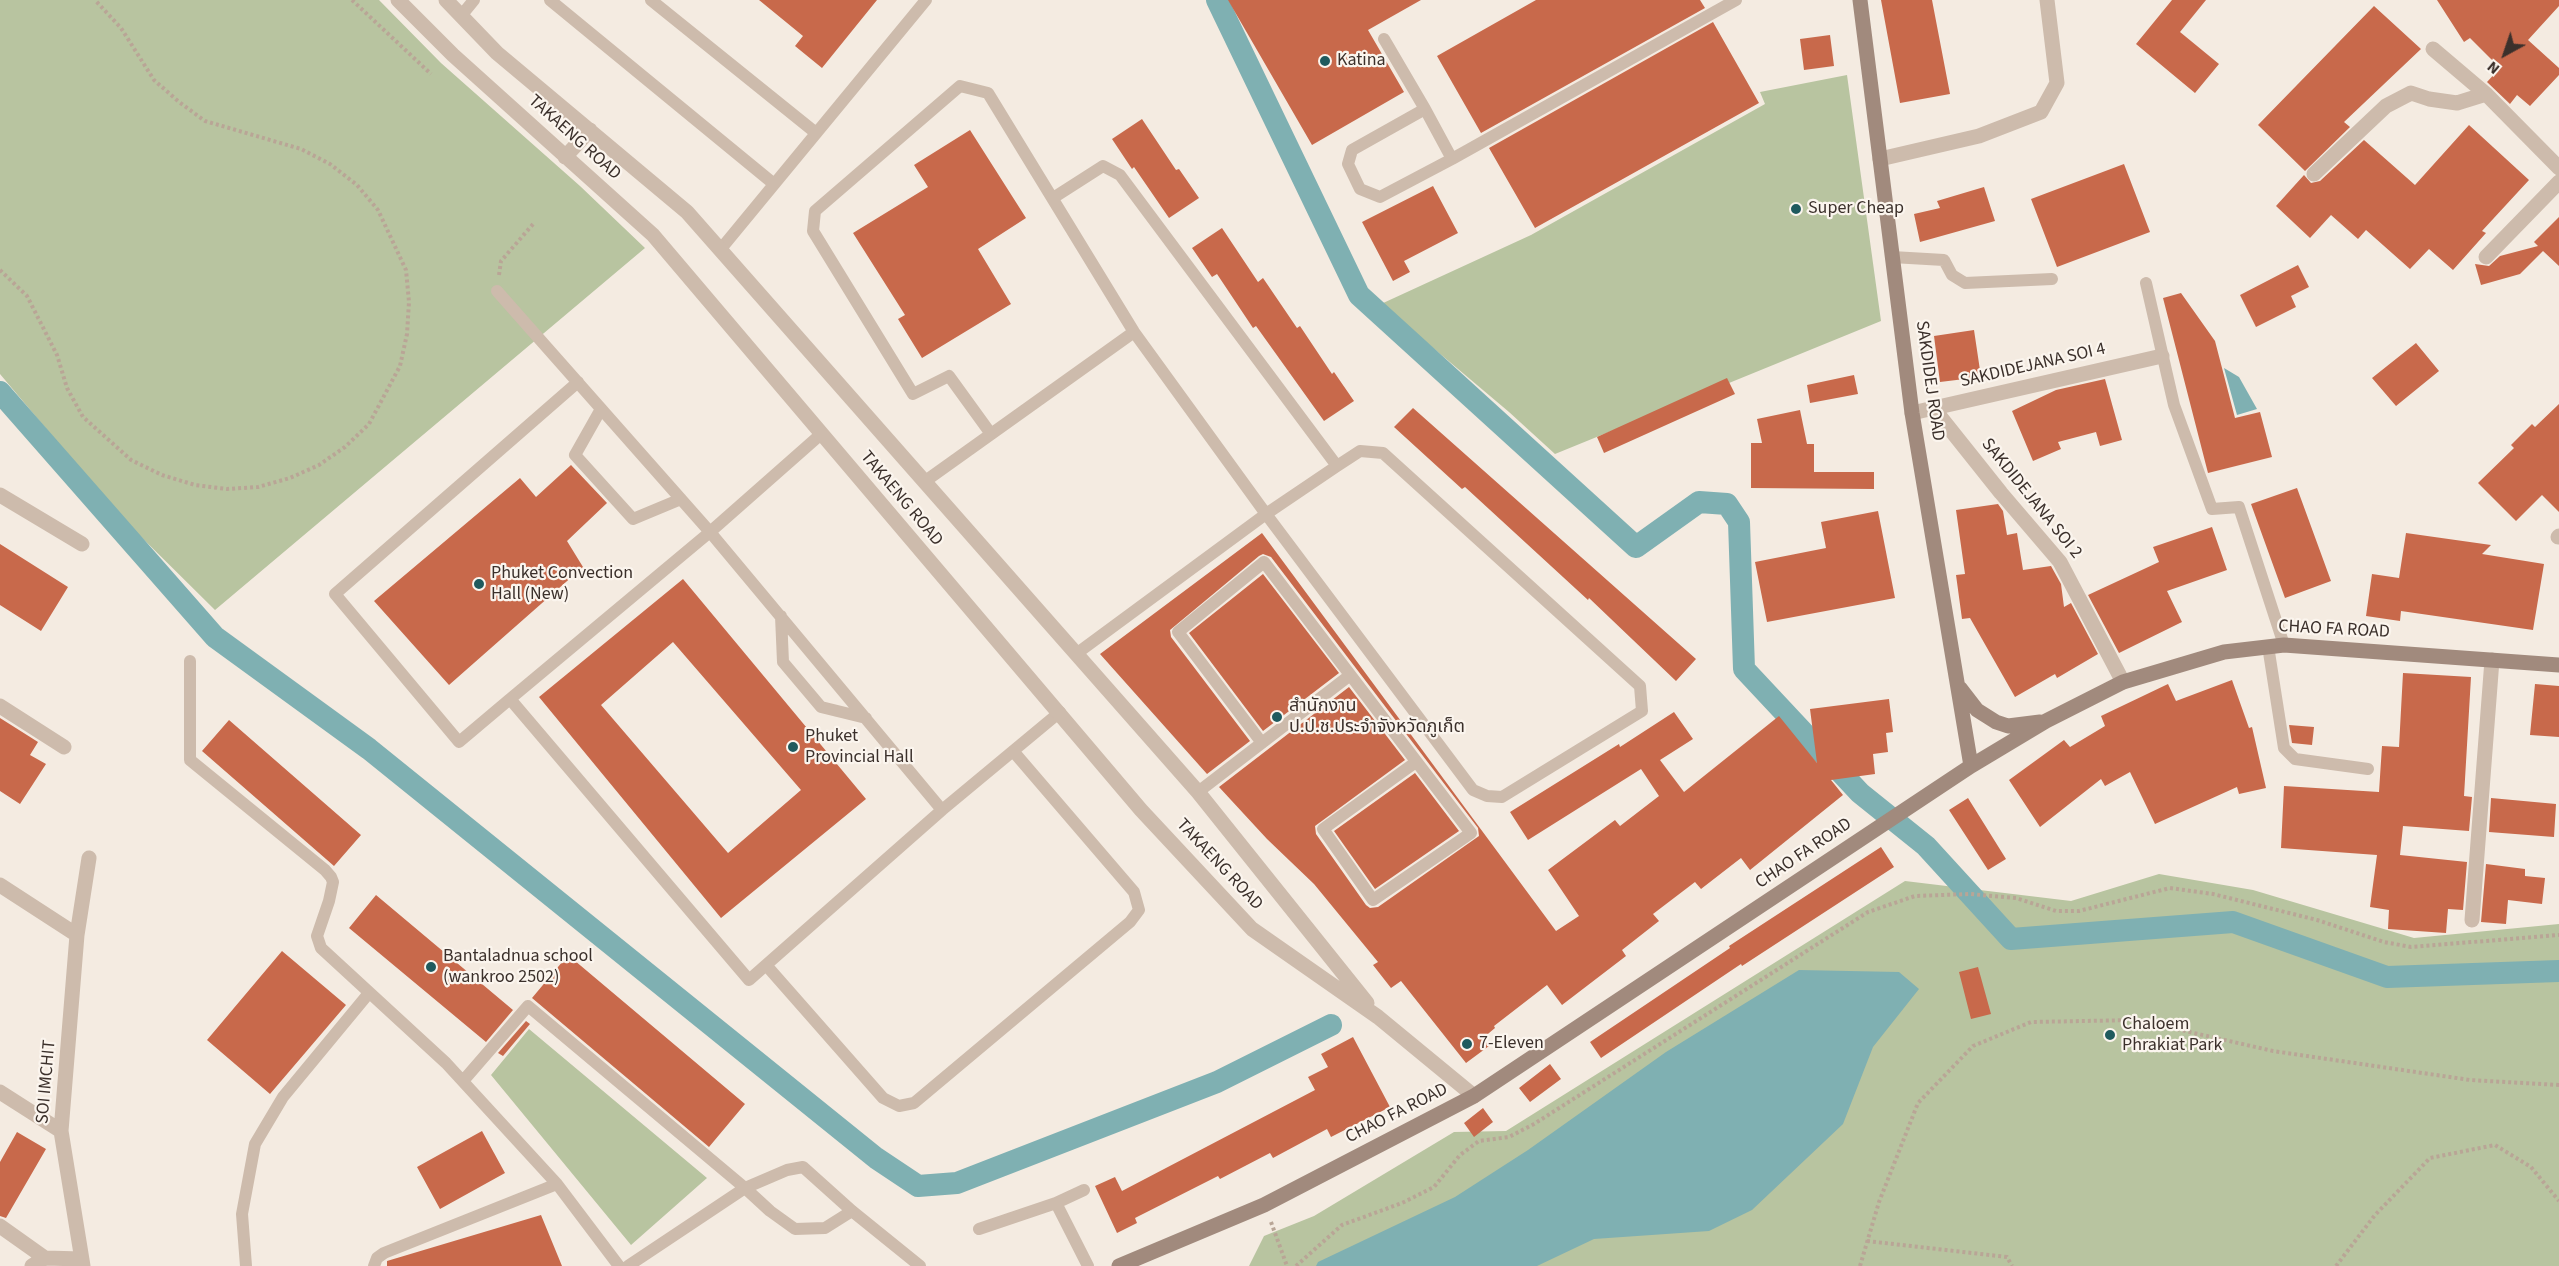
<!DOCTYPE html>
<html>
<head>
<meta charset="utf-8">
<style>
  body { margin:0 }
  #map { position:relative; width:2559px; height:1266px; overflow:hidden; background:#f4ebe1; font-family:"Source Sans 3",sans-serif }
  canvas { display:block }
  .north { position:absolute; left:2475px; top:24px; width:60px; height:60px; -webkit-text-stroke:4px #fbf5ee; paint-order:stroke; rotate:220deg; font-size:16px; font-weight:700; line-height:24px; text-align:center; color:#3b302b }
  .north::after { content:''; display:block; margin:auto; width:21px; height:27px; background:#3b302b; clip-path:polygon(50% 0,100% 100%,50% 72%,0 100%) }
</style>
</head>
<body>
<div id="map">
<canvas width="2559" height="1266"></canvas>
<div class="north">N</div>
</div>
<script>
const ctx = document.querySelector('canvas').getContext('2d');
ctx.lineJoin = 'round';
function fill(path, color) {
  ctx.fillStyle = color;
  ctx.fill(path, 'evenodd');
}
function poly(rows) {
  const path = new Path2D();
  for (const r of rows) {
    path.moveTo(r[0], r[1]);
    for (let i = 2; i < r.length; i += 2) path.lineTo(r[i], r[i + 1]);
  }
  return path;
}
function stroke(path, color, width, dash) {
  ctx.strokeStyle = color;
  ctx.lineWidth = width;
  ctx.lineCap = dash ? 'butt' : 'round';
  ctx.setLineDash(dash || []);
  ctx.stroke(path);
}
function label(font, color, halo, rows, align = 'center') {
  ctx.font = font + ' "Source Sans 3","Noto Sans Thai",sans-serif';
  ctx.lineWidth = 4.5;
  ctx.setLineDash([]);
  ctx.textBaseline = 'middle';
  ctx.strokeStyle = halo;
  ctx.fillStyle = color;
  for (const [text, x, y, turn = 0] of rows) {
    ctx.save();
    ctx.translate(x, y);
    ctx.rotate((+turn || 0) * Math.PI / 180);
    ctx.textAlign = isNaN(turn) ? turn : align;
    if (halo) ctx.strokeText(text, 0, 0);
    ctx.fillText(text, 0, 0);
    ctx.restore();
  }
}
fill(poly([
  [0,0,379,0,441,63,580,186,645,248,215,610,118,514,0,374],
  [1847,75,1881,321,1555,454,1509,412,1381,304,1531,235,1765,104,1760,92],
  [2159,874,2253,890,2414,938,2559,924,2559,1266,1249,1266,1264,1236,1314,1216,1454,1132,1506,1131,1905,881,2071,901],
  [529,1029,707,1178,631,1245,491,1075]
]), '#b8c4a0');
fill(poly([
  [2224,368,2239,377,2257,409,2237,415],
  [1799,970,1899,972,1919,989,1873,1047,1843,1124,1752,1210,1709,1231,1594,1239,1537,1266,1316,1266,1318,1262,1455,1197,1528,1150,1666,1052]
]), '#7fb0b2');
stroke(poly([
  [1217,0,1359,295,1636,547,1699,502,1727,504,1739,522,1744,669,1860,793,1926,846,2011,939,2233,922,2387,977,2559,971],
  [0,392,215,637,369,749,876,1158,918,1186,957,1183,1217,1082,1331,1025]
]), '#7fb0b2', 22);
fill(poly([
  [759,0,877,0,822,68,795,46,803,36],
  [1228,0,1421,0,1368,30,1404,92,1312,145],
  [1536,0,1700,0,1705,8,1481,133,1437,56],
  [1881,0,1932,0,1950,94,1900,103],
  [2172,0,2206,0,2180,32,2219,64,2195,93,2136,44],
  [2437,0,2559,0,2559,6,2528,40,2559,68,2559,75,2530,106,2517,95,2510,104,2487,82,2500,68,2470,38,2464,42],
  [2374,6,2421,49,2344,122,2350,127,2305,171,2258,125],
  [1713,22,1759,103,1535,228,1489,148],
  [1830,35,1834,66,1804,70,1800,39],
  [1142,119,1176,170,1179,169,1199,198,1169,218,1134,167,1132,169,1112,139],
  [2469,125,2529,180,2482,231,2486,233,2453,270,2429,249,2410,269,2366,230,2358,239,2331,215,2310,238,2276,206,2304,175,2311,183,2320,181,2364,140,2415,185],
  [970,130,1026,218,978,249,1011,304,922,358,898,319,905,315,853,233,928,187,914,165],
  [2124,164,2150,232,2057,267,2031,199],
  [1433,186,1458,233,1404,261,1410,272,1393,281,1362,222],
  [1984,187,1995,221,1920,242,1914,214,1940,208,1937,201],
  [2559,217,2559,266,2543,251,2520,274,2481,285,2475,264,2489,266,2500,256,2538,246,2534,242],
  [1222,228,1258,282,1263,278,1297,328,1300,326,1332,374,1334,372,1354,401,1324,421,1256,326,1253,328,1217,274,1212,277,1192,248],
  [2298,265,2309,287,2291,296,2296,307,2256,327,2240,295],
  [2181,293,2215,341,2235,418,2260,412,2272,457,2208,473,2163,298],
  [1974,330,1981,377,1940,382,1934,336],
  [2416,343,2439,371,2396,406,2372,378],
  [1854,375,1858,394,1810,403,1807,385],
  [1727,378,1735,394,1604,453,1597,437],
  [2105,379,2122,440,2100,446,2096,432,2058,442,2061,449,2033,461,2012,411,2056,390],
  [2559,404,2559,512,2542,495,2516,521,2478,483,2514,448,2511,445,2532,424,2535,427],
  [1413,408,1696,659,1676,681,1589,598,1588,600,1465,487,1462,489,1394,427],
  [1800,410,1807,444,1814,444,1814,472,1874,472,1874,489,1751,488,1751,443,1762,443,1757,419],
  [571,465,607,503,567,541,583,567,449,685,374,601,520,478,536,497],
  [2297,488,2331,581,2285,598,2251,504],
  [1998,504,2003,511,2007,535,2017,533,2023,570,2051,566,2061,584,2064,607,2071,603,2098,654,2057,678,2055,674,2015,697,1970,618,1962,619,1956,575,1965,574,1956,510],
  [1878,511,1895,598,1767,622,1755,562,1826,548,1821,522],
  [2212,527,2227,570,2167,591,2182,622,2119,653,2088,595,2159,562,2153,547],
  [1262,533,1556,931,1579,916,1548,870,1615,820,1620,826,1659,796,1641,769,1528,840,1510,812,1619,744,1620,747,1674,712,1693,739,1660,760,1684,792,1779,716,1817,763,1810,709,1889,699,1893,732,1886,733,1888,752,1873,754,1875,774,1831,780,1843,795,1750,870,1741,858,1701,889,1695,882,1653,914,1659,921,1622,950,1626,956,1562,1005,1547,985,1494,1026,1495,1028,1483,1038,1489,1046,1466,1063,1401,981,1391,988,1373,965,1378,962,1314,884,1267,839,1219,787,1349,687,1405,760,1315,826,1316,834,1366,905,1370,908,1378,907,1479,836,1478,828,1271,557,1263,554,1259,556,1170,630,1171,637,1250,741,1207,774,1100,654],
  [2406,533,2491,545,2482,554,2544,564,2533,630,2401,611,2400,621,2366,616,2372,574,2399,578],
  [0,544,68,587,41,631,0,605],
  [1263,574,1339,673,1263,731,1189,633],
  [683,579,866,799,721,918,539,697],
  [673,642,801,790,728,853,601,705],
  [2403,673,2471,677,2464,796,2472,797,2469,831,2403,826,2400,855,2467,862,2463,910,2448,909,2446,933,2388,929,2389,910,2370,907,2377,855,2281,848,2284,786,2379,792,2382,746,2399,747],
  [2232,680,2249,728,2252,727,2266,788,2239,794,2237,787,2155,824,2130,772,2105,786,2101,779,2040,827,2009,780,2064,740,2070,747,2105,726,2101,716,2168,684,2176,701],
  [2535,684,2559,686,2559,737,2530,735],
  [0,718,38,742,30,755,46,764,20,804,0,791],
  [229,720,361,835,334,866,202,751],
  [2289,725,2314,727,2312,745,2292,743],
  [1415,773,1459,831,1375,889,1334,831],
  [1968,798,2006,859,1988,870,1949,810],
  [2491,798,2556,804,2554,837,2489,832],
  [1881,847,1894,867,1742,966,1741,964,1601,1058,1590,1042,1730,948,1729,946],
  [2486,864,2525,869,2525,876,2545,878,2542,904,2508,900,2506,924,2481,922],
  [376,895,513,1010,486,1042,349,928],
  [282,951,346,1005,270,1094,207,1040],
  [568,955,745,1104,709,1147,532,998],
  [1978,967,1991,1014,1971,1019,1959,972],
  [526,1021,530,1024,503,1056,498,1053],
  [1353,1037,1390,1107,1331,1137,1327,1129,1273,1158,1270,1153,1220,1179,1218,1176,1135,1218,1137,1223,1117,1233,1095,1186,1115,1177,1122,1191,1315,1090,1308,1077,1328,1067,1321,1054],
  [1550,1064,1561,1079,1530,1102,1519,1088],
  [1483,1108,1493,1122,1474,1137,1464,1123],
  [482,1131,505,1173,440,1209,417,1167],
  [17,1132,46,1149,6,1218,0,1216,0,1162],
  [541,1215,562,1266,387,1266,387,1261]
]), '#c8694b');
stroke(poly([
  [352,0,431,74],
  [0,270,27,296,57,355,67,388,83,417,131,460,162,475,195,485,227,489,258,487,290,478,319,465,345,447,369,424,400,366,407,334,409,302,406,270,378,210,357,185,330,164,301,149,205,121,179,102,154,80,121,28,95,0],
  [499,275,501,261,534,223],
  [1271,1222,1287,1266],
  [1867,1241,2007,1257,2012,1266],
  [1296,1266,1342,1225,1402,1203,1434,1187,1460,1155,1479,1141,1509,1137,1534,1124,1868,912,1915,896,1970,894,2016,898,2056,911,2079,911,2170,888,2213,894,2317,920,2384,942,2411,947,2559,935],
  [1860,1266,1879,1202,1918,1103,1973,1046,2031,1022,2137,1020,2273,1051,2470,1080,2559,1085],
  [2336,1266,2375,1215,2430,1158,2495,1145,2531,1167,2559,1201]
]), '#b9a596', 4, [3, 3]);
stroke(poly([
  [550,0,774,184],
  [651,0,816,133],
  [461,16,474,0],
  [1384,39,1425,109],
  [1452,159,1425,109,1352,150,1348,164,1360,189,1380,197,1452,159,1736,0],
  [1053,198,1103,166,1120,175,1337,466],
  [720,250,926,0],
  [1892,257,1944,260,1952,275,1965,283,2052,279],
  [2146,283,2174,405,2212,509,2239,507,2284,645],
  [497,291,710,532,510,699,749,980,766,965],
  [601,409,575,455,633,519,681,499],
  [991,434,949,376,913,394,813,231,815,211,960,86,988,93,1134,332,1266,514,1473,790,1487,796,1502,797,1642,711,1640,686,1383,453,1360,451,1337,466,1266,514,1076,654],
  [820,435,710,532,942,810,1060,712],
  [924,482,1134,332],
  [781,616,783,662,821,707,866,718],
  [2268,646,2284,748,2295,759,2368,769],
  [190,661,190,760,325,870,331,877,333,882,329,901,317,936,321,948,446,1063,557,1184,619,1266],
  [510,699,459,742,335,594,578,382],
  [1262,743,1178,632,1264,562,1471,833,1373,900,1323,829,1416,762],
  [1198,792,1349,676],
  [942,810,766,965,883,1098,899,1106,914,1103,1130,922,1139,910,1134,892,1013,751],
  [463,1081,528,1006,745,1188,770,1211,795,1229,825,1228,852,1211],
  [1056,1203,1084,1190],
  [979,1229,1056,1203,1088,1266],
  [246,1266,242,1214,255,1144,283,1097,369,993],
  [374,1266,377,1258,384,1253,557,1184],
  [628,1266,745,1188,787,1170,803,1167,852,1211,920,1266]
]), '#cdbbac', 12);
stroke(poly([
  [398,0,453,55,653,235,1141,810,1252,929,1378,1017,1474,1096],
  [446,0,497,53,687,212,1198,792,1367,1003],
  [2433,49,2486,94,2559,168],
  [565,157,590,130],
  [1880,159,1979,136,2041,112,2057,83,2047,0],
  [2314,174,2386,106,2411,93,2429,99,2457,103,2486,94],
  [2486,257,2559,182],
  [1934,409,2001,493,2060,562,2123,682],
  [1912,413,2162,356],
  [0,495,82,544],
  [2558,537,2559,536],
  [0,706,64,747],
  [0,885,77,935],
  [2472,920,2492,660],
  [0,1092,61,1131],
  [0,1226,45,1258,82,1259],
  [32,1266,45,1258],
  [83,1266,61,1131,77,935,89,858]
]), '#cdbbac', 15);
stroke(poly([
  [1860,0,1912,413,1971,766],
  [1960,688,1977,710,1996,722,2008,726,2040,722],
  [1119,1266,1264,1205,1474,1096,1971,766,2046,721,2123,682,2224,652,2284,645,2559,665]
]), '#a18a7d', 15);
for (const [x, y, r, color] of [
  [1325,61,6,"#1f5a5e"],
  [1796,209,6,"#1f5a5e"],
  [479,584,6,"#1f5a5e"],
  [1277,717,6,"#1f5a5e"],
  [793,747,6,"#1f5a5e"],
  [431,967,6,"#1f5a5e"],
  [2110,1035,6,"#1f5a5e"],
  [1467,1044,6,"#1f5a5e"]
]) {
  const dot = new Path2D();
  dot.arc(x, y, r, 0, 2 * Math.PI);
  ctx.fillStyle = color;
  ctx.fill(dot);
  stroke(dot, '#fbf5ee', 2);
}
label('18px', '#3b302b', '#fbf5ee', [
  ["Katina",1337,61],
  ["Super Cheap",1808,209],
  ["Phuket Convection",491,574],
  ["Hall (New)",491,595],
  ["สำนักงาน",1289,707],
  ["ป.ป.ช.ประจำจังหวัดภูเก็ต",1289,728],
  ["Phuket",805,737],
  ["Provincial Hall",805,758],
  ["Bantaladnua school",443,957],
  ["(wankroo 2502)",443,978],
  ["Chaloem",2122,1025],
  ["Phrakiat Park",2122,1046],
  ["7-Eleven",1479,1044]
], 'left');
label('18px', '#3b302b', '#fbf5ee', [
  ["TAKAENG ROAD",574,138,42],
  ["SAKDIDEJANA SOI 4",2033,366,-13],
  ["SAKDIDEJ ROAD",1929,381,82],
  ["TAKAENG ROAD",901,499,50],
  ["SAKDIDEJANA SOI 2",2031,499,51],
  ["CHAO FA ROAD",2334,630,3],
  ["CHAO FA ROAD",1804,854,-34],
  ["TAKAENG ROAD",1219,865,47],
  ["SOI IMCHIT",47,1082,-85],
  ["CHAO FA ROAD",1397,1114,-27]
]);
</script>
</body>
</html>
